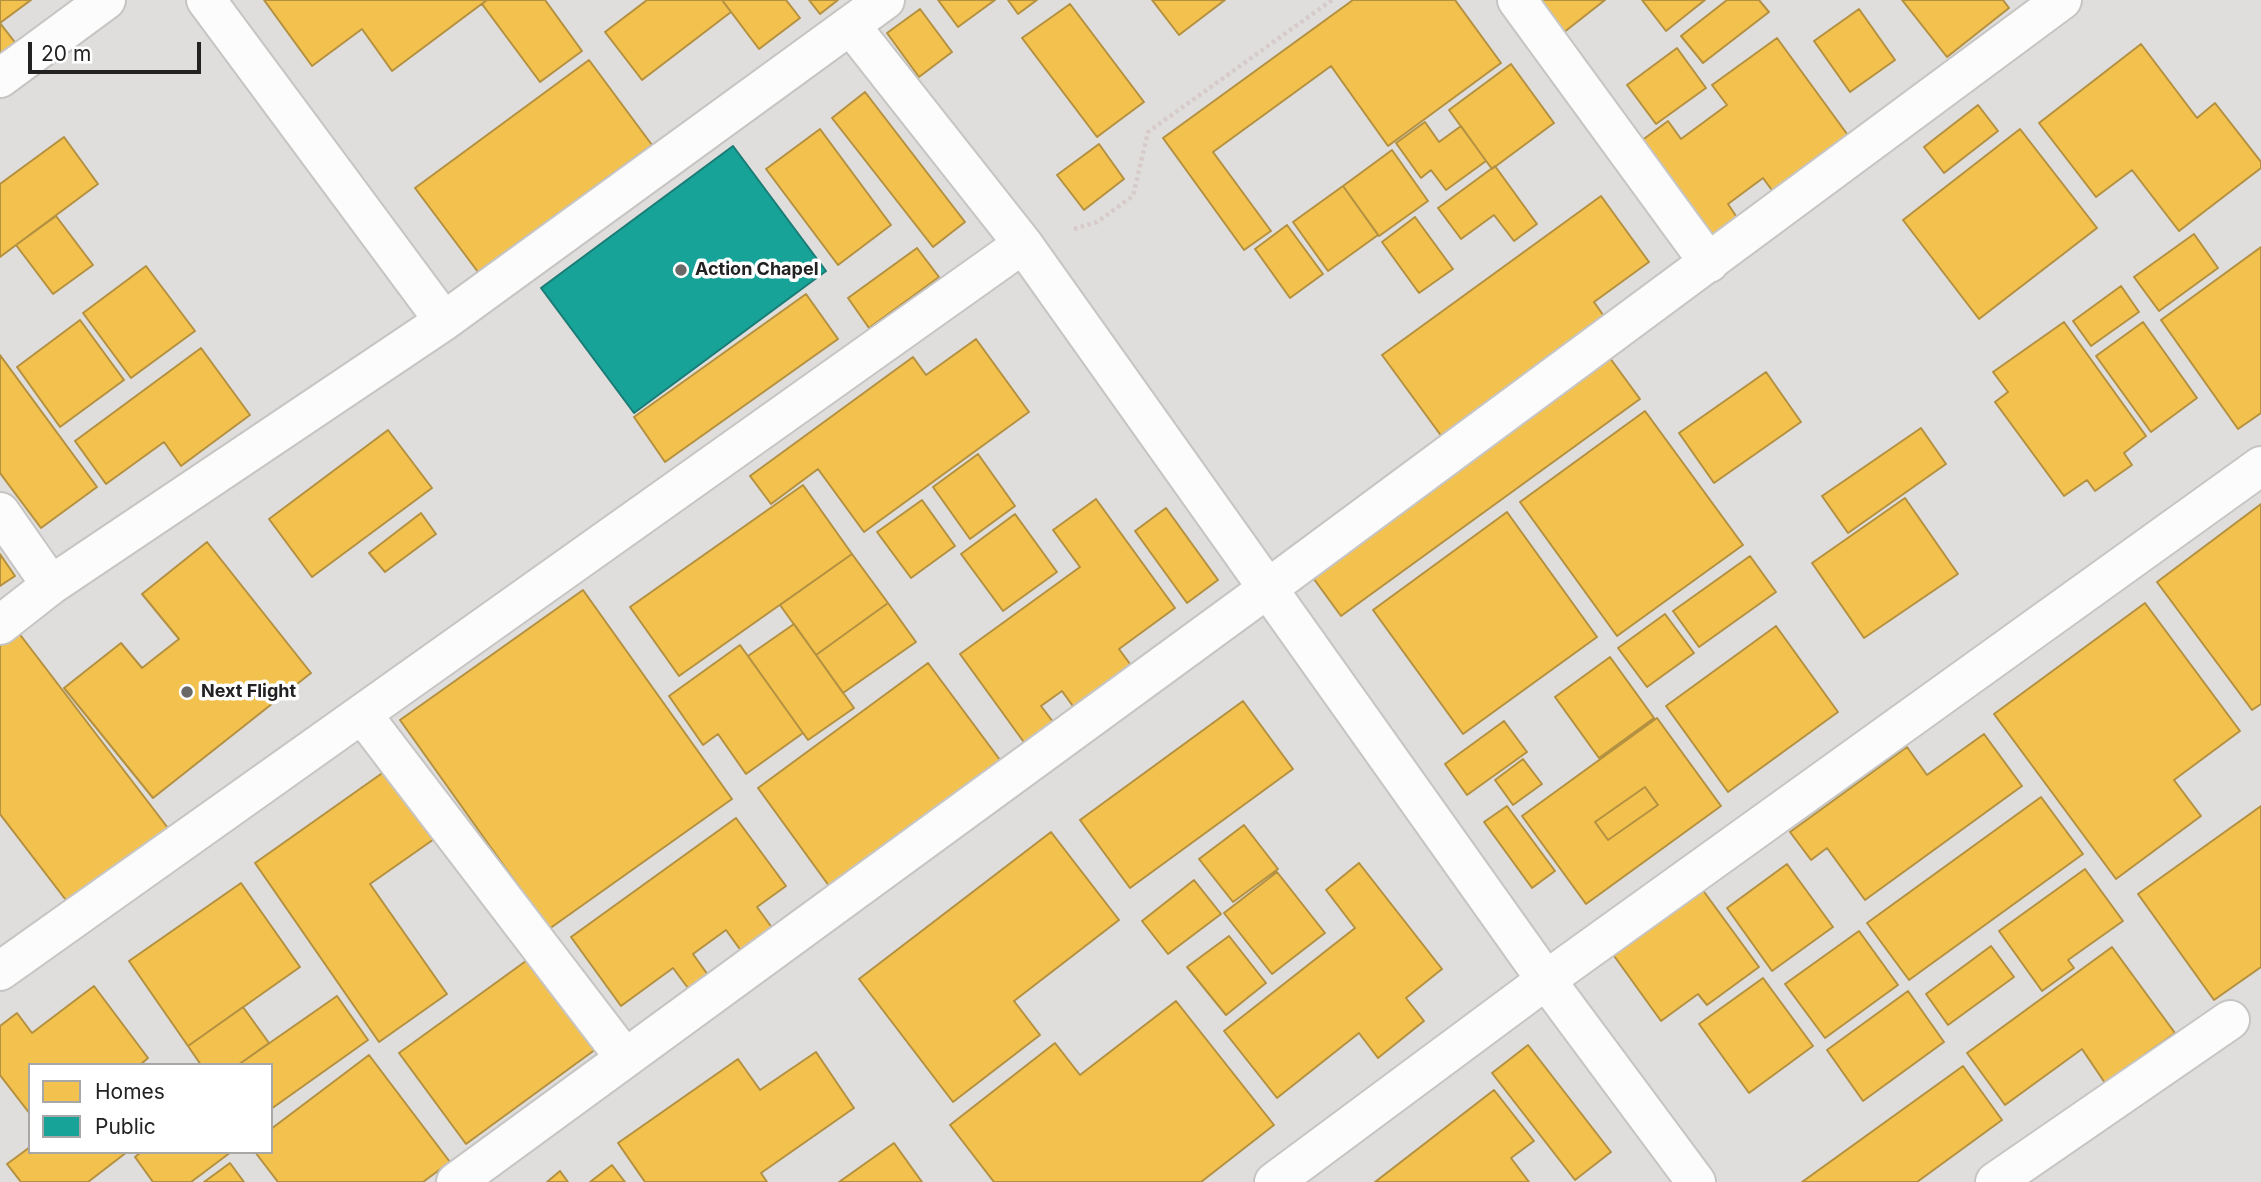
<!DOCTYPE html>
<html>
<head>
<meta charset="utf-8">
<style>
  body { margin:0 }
  #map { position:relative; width:2261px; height:1182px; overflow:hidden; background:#f0eeeb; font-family:Inter,sans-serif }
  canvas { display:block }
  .legend { position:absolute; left:28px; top:1063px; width:245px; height:91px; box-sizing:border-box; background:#fff; border:2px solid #a7a7a7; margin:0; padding:9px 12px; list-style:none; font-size:21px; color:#222 }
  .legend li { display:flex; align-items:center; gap:14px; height:35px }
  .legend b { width:35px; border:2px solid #a7a7a7 }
  .scale { position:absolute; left:28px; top:42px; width:173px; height:32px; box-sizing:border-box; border:4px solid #222; border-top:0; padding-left:9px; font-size:21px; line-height:24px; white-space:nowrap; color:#222; -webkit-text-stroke:5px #fff; paint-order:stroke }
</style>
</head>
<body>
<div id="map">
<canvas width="2261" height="1182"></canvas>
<ul class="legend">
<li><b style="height:19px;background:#f2c14e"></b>Homes</li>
<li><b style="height:19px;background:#17a398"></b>Public</li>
</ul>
<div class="scale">20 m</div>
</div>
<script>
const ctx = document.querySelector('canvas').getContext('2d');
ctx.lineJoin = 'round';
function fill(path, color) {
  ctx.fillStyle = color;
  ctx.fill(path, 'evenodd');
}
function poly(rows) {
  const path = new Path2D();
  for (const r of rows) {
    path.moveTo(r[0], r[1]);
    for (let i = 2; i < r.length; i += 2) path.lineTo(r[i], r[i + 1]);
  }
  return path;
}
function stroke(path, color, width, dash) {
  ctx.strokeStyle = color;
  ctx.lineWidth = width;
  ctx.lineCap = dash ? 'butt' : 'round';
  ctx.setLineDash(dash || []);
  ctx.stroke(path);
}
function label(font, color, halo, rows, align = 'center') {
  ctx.font = font + ' Inter,sans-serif';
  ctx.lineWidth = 7;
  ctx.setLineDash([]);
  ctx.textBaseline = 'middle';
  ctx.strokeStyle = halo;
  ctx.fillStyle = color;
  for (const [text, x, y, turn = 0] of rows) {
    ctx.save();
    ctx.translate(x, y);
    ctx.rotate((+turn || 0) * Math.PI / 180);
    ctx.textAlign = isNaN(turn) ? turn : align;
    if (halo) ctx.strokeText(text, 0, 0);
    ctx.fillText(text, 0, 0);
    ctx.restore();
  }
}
fill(poly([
  [0,0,2261,0,2261,1182,0,1182],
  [30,1065,271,1065,271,1152,30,1152]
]), '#dfdedc');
const homes = poly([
  [0,0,31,0,0,23,21,50,0,66,0,0],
  [264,0,487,0,392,71,362,29,312,66,264,0],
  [487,0,545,0,582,51,540,82,482,4,487,0],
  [647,0,722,0,731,12,642,80,605,32,647,0],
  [722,0,786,0,800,18,759,49,722,0],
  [809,0,838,0,820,14,809,0],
  [938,0,995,0,958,27,938,0],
  [1008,0,1037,0,1018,14,1008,0],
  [1152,0,1225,0,1179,35,1152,0],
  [1353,0,1455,0,1501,63,1388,146,1331,66,1213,152,1271,231,1244,250,1163,138,1353,0],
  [1538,0,1605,0,1563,33,1538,0],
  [1642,0,1705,0,1666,31,1642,0],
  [1727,0,1759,0,1769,12,1703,63,1681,36,1727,0],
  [1902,0,2003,0,2009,8,1947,57,1902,0],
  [1070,4,1144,102,1097,137,1022,38,1070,4],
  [920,9,952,52,919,77,887,33,920,9],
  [1859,9,1895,60,1850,92,1814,41,1859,9],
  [1777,38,1850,138,1774,193,1763,178,1728,204,1738,219,1703,245,1633,147,1668,121,1681,139,1727,105,1712,85,1777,38],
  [2141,44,2197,118,2215,103,2261,162,2261,168,2179,231,2132,170,2096,197,2039,123,2141,44],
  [1677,48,1706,88,1656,124,1627,85,1677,48],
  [589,60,652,145,478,272,415,188,589,60],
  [1511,64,1554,123,1492,169,1449,110,1511,64],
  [865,92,965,222,933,247,832,118,865,92],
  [1978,105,1998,131,1944,173,1924,147,1978,105],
  [1425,122,1439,142,1461,126,1486,161,1446,190,1431,170,1421,178,1396,143,1425,122],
  [820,129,891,225,838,265,766,169,820,129],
  [2020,129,2097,228,1979,319,1903,220,2020,129],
  [64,137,98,184,0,257,0,184,64,137],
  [1099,144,1124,179,1084,210,1057,175,1099,144],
  [1392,150,1428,201,1379,236,1343,186,1392,150],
  [1495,166,1537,224,1514,241,1494,215,1461,239,1438,208,1495,166],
  [1343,186,1378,235,1328,271,1293,222,1343,186],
  [1601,196,1649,262,1594,302,1608,322,1445,441,1382,355,1601,196],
  [56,216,93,265,53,294,16,245,56,216],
  [1415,217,1453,269,1419,293,1382,242,1415,217],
  [1287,225,1323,274,1290,298,1255,249,1287,225],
  [2194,234,2218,268,2159,311,2134,277,2194,234],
  [2261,247,2261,413,2238,429,2161,320,2261,247],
  [917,248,939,277,869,328,848,298,917,248],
  [146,266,195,331,131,378,83,313,146,266],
  [2121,286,2139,312,2091,346,2073,321,2121,286],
  [806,294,838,339,665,462,634,417,806,294],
  [80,320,124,380,60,427,17,367,80,320],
  [2064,322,2146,436,2124,453,2132,465,2095,491,2087,480,2064,496,1995,402,2008,392,1993,372,2064,322],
  [2143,322,2197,398,2151,432,2096,356,2143,322],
  [976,339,1029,412,864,532,818,469,771,504,750,476,913,357,926,375,976,339],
  [201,348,250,415,181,466,164,442,106,484,75,441,201,348],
  [1607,354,1640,399,1341,616,1308,571,1607,354],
  [0,355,97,487,41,528,0,473,0,355],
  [1766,372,1801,422,1714,483,1679,433,1766,372],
  [1645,411,1743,545,1617,636,1520,502,1645,411],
  [1921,428,1946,464,1848,533,1822,496,1921,428],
  [388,430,432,488,312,577,269,519,388,430],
  [978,454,1015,506,970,539,933,487,978,454],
  [803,485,852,554,679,676,630,607,803,485],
  [1905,498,1958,574,1864,638,1812,563,1905,498],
  [1096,499,1175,608,1119,649,1133,668,1075,709,1062,691,1041,706,1060,731,1031,752,960,654,1080,567,1053,530,1096,499],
  [922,500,955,546,911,578,877,532,922,500],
  [2261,504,2261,704,2252,710,2157,582,2261,504],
  [1166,508,1218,580,1187,603,1135,531,1166,508],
  [1507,512,1597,637,1463,734,1373,610,1507,512],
  [421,513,436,534,385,572,369,553,421,513],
  [1015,514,1057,572,1003,611,961,554,1015,514],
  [207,542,311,673,153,798,64,688,121,643,142,668,179,639,142,594,207,542],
  [0,554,15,576,0,586,0,554],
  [852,554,888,603,816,655,780,605,852,554],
  [1750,556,1776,592,1699,647,1673,611,1750,556],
  [583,590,732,799,549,929,400,720,583,590],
  [888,603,916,642,843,693,816,655,888,603],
  [2145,603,2240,731,2174,780,2201,816,2116,879,1994,714,2145,603],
  [1665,614,1694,653,1647,687,1618,648,1665,614],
  [794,624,854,708,808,740,748,656,794,624],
  [1776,626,1838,712,1728,792,1666,706,1776,626],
  [18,632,171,832,72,908,0,814,0,646,18,632],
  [740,645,803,733,746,774,718,734,703,745,669,696,740,645],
  [1610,657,1654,718,1599,758,1555,697,1610,657],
  [928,663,1003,764,832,890,758,788,928,663],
  [1243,701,1293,769,1130,888,1080,820,1243,701],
  [1657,718,1721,806,1586,904,1522,816,1657,718],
  [1645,787,1658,805,1608,840,1595,822,1645,787],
  [1504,721,1527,752,1467,795,1445,764,1504,721],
  [1984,734,2022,786,1865,900,1827,848,1811,860,1790,832,1907,747,1927,775,1984,734],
  [1523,759,1542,784,1513,805,1495,780,1523,759],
  [388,769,437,837,370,884,447,994,379,1042,255,863,388,769],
  [1645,787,1658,805,1608,840,1595,822,1645,787],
  [2041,797,2083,854,1909,980,1867,923,2041,797],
  [1507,806,1555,871,1532,888,1484,822,1507,806],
  [2261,806,2261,967,2214,1000,2138,894,2261,806],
  [736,818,786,886,757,907,778,936,747,959,726,930,693,954,713,982,694,996,673,968,621,1006,571,937,736,818],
  [1244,825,1278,869,1233,902,1199,859,1244,825],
  [1051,832,1119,920,1014,1001,1040,1035,953,1102,859,979,1051,832],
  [1359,863,1442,969,1406,998,1424,1021,1378,1058,1359,1033,1277,1098,1224,1031,1355,928,1326,890,1359,863],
  [1787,864,1833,927,1772,971,1727,908,1787,864],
  [2085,869,2123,921,2068,960,2074,968,2042,991,1999,931,2085,869],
  [1277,872,1325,933,1272,974,1224,913,1277,872],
  [1194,880,1221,914,1168,954,1142,921,1194,880],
  [241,883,300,967,188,1046,129,961,241,883],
  [1702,889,1759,967,1707,1005,1698,994,1661,1021,1612,953,1702,889],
  [1859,931,1898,985,1825,1038,1785,984,1859,931],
  [1229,936,1266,983,1226,1015,1187,967,1229,936],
  [1991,946,2014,977,1948,1025,1926,994,1991,946],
  [2112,947,2175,1033,2105,1083,2082,1049,2005,1105,1967,1053,2112,947],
  [530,958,596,1049,466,1144,399,1053,530,958],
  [1763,978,1813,1046,1749,1093,1699,1024,1763,978],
  [94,986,148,1058,140,1065,30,1065,30,1114,0,1075,0,1026,17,1013,32,1033,94,986],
  [1908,991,1944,1042,1863,1101,1827,1050,1908,991],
  [337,996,368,1040,271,1109,271,1065,238,1065,337,996],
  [1176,1001,1274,1125,1201,1182,994,1182,950,1125,1055,1043,1080,1075,1176,1001],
  [243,1007,269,1043,238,1065,201,1065,188,1046,243,1007],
  [1528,1045,1611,1152,1575,1180,1492,1073,1528,1045],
  [816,1052,854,1108,761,1173,767,1182,645,1182,618,1143,738,1059,760,1090,816,1052],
  [369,1055,450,1162,423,1182,278,1182,255,1152,271,1152,271,1129,369,1055],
  [1963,1066,2002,1120,1917,1182,1802,1182,1963,1066],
  [1494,1090,1534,1141,1511,1158,1529,1182,1375,1182,1494,1090],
  [894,1143,922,1182,839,1182,894,1143],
  [30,1147,30,1152,127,1152,88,1182,21,1182,7,1164,30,1147],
  [141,1152,231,1152,191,1182,153,1182,135,1157,141,1152],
  [230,1163,244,1182,204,1182,230,1163],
  [612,1165,625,1182,590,1182,612,1165],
  [560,1171,568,1182,547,1182,560,1171]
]);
fill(homes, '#f2c14e');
stroke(homes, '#b49141', 2);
const public = poly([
  [733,146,826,271,634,413,541,288,733,146]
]);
fill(public, '#17a398');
stroke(public, '#1a7c75', 2);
const minor = poly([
  [206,0,444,321],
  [1517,0,1709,263],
  [851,26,1023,244,1546,980,1696,1182],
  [0,78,106,0],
  [0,512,51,585],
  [0,625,51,585,444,321,885,0],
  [362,714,625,1058],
  [0,971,1023,244],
  [456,1182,1267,589,2062,0],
  [1274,1182,1546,980,2261,466],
  [1995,1182,2230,1020]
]);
stroke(minor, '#c6c5c3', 42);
stroke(poly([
  [1074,229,1097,222,1133,196,1148,132,1332,0]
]), '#d6cbca', 4.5, [3.5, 3.5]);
stroke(minor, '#fdfcfc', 38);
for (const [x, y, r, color] of [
  [681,270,7,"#6a6968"],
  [187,692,7,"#6a6968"]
]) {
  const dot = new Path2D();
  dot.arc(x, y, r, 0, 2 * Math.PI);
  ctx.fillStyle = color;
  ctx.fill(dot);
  stroke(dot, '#fff', 2.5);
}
label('bold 18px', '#222', '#fff', [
  ["Action Chapel",695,270],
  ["Next Flight",201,692]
], 'left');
</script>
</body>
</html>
